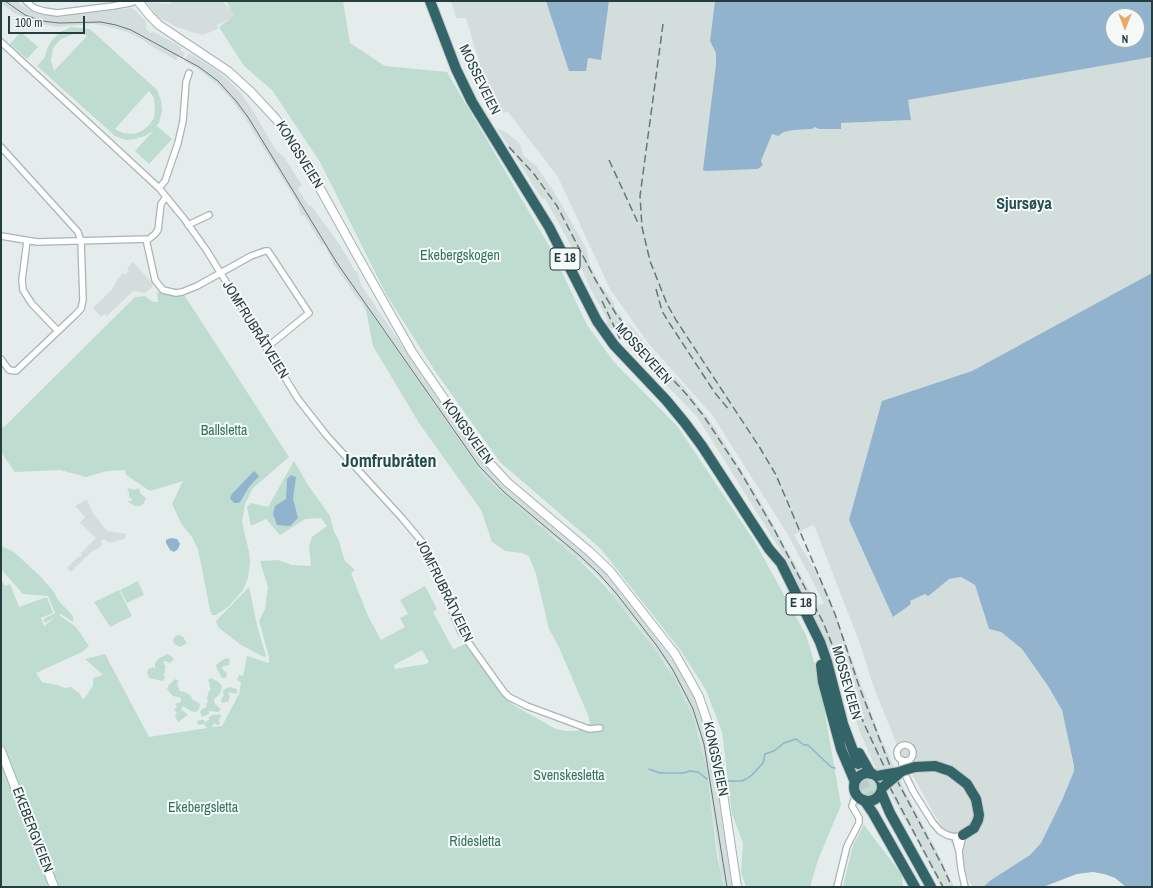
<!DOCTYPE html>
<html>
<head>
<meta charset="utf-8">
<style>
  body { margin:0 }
  #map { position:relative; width:1153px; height:888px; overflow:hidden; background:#e5edec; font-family:"Archivo Narrow",sans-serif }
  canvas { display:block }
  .frame { position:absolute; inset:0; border:2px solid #253d3e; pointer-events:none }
  .north { position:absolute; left:1105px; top:8px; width:40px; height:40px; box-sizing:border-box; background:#f5faf9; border:1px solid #a2aeae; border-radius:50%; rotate:180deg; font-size:11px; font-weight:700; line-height:16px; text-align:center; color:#253d3e }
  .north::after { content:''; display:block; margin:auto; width:14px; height:18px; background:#e9ac67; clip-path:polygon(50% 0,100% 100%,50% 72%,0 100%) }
  .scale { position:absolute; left:8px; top:16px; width:77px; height:18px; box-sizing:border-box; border:2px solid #253d3e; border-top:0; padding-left:5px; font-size:12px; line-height:14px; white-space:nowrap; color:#253d3e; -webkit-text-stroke:3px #f5faf9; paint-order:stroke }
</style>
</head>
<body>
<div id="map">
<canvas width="1153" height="888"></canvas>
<div class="frame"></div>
<div class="north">N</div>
<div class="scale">100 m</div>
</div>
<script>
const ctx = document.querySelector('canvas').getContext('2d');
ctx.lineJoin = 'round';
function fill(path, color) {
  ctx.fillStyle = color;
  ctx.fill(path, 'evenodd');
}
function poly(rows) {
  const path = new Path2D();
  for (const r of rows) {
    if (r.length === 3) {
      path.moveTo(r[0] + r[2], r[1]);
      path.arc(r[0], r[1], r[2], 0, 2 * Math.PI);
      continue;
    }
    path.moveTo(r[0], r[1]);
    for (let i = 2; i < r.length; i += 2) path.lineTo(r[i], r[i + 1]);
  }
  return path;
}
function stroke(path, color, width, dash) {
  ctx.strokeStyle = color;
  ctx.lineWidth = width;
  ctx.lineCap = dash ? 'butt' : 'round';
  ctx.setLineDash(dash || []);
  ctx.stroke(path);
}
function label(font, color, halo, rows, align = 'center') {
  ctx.font = font + ' "Archivo Narrow",sans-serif';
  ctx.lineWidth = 4;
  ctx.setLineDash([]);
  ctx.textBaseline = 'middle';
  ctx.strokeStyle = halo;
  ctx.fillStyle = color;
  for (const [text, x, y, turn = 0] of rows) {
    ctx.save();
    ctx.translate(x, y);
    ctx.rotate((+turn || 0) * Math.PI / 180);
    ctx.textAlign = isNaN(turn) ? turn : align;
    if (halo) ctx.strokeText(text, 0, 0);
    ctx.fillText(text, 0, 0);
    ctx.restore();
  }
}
fill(poly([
  [1,1,16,1,23,6,33,12,50,16,59,17,131,8,134,9,146,21,146,28,150,33,151,33,152,31,178,45,182,48,181,51,185,53,182,59,178,56,176,60,146,43,146,42,134,35,121,30,106,26,93,24,56,27,35,23,14,13,1,3],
  [172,1,222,1,231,10,234,17,217,25,218,29,203,35,195,33,177,27,158,17,146,2,169,4],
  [451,1,546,1,570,72,588,58,601,60,609,1,715,1,710,41,716,53,716,64,704,170,758,169,763,165,761,161,772,134,778,136,784,132,794,130,812,129,815,127,821,129,841,129,841,123,911,120,907,100,1152,57,1152,273,972,371,882,401,894,617,910,605,911,603,910,601,925,594,926,595,931,594,949,579,961,577,975,585,989,629,1001,632,1022,649,1048,686,1062,710,1074,766,1074,771,1062,800,1041,843,1030,855,991,880,983,887,974,887,971,885,955,849,930,807,900,752,874,688,860,644,814,525,810,526,794,535,825,587,830,599,879,734,905,791,936,849,954,887,941,887,912,832,878,773,862,737,828,647,787,561,698,418,684,403,638,357,613,329,607,327,606,317,591,290,574,251,545,199,542,199,497,128,509,134,520,144,523,155,537,167,556,195,586,248,590,265,600,285,605,290,614,303,615,309,622,317,623,321,632,327,647,346,685,388,716,429,759,499,818,606,824,603,788,535,713,416,648,343,610,289,558,177,508,112,500,113,483,75,466,18,456,18],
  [189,53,216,70,227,79,240,92,253,111,275,149,284,157,302,185,298,189,309,206,311,205,315,211,340,245,355,271,357,271,361,285,480,460,510,491,604,570,615,583,677,666,694,697,709,741,713,759,732,887,722,887,722,886,724,885,721,875,710,792,708,784,709,783,708,775,699,734,686,701,667,665,635,622,619,604,617,600,613,597,611,594,612,593,607,585,590,568,577,558,575,558,572,553,560,544,558,540,542,529,539,524,532,521,484,480,484,477,364,308,362,303,356,297,346,281,334,265,325,245,324,244,322,245,304,215,302,216,301,215,297,202,245,118,230,98,218,85,197,68,184,61],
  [133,262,153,284,152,287,145,293,133,291,107,316,104,314,101,317,93,308,112,289,117,280,123,273,125,275,129,271,127,268],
  [87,499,92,512,107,531,127,534,124,539,110,543,103,539,101,541,102,544,100,547,91,552,71,572,67,568,79,556,80,557,82,555,81,553,96,538,80,523,85,517,75,506]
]), '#d3dddb');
fill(poly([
  [226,1,343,1,350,43,385,66,447,72,551,249,587,325,614,362,678,427,755,542,806,635,823,691,826,720,841,805,818,860,810,887,746,887,741,872,743,843,732,814,722,732,706,690,681,651,601,549,500,462,435,371,386,294,320,162,272,90,244,66,219,27,234,16],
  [71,27,90,29,157,90,161,100,162,111,159,123,154,129,157,126,172,139,149,164,135,151,154,130,145,136,135,139,126,140,115,136,37,66,45,57,47,49,52,40,60,32],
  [74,34,82,34,87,36,54,71,51,60,53,48,61,39],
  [149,91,154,98,155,108,154,118,149,125,142,131,134,134,123,133,115,129],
  [21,32,38,47,27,59,10,44],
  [157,292,183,293,289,457,253,488,245,504,242,522,249,552,250,562,248,578,243,590,237,597,228,607,216,615,212,615,210,610,198,549,192,537,182,525,172,504,183,481,150,491,126,475,125,470,107,471,86,477,60,470,15,472,1,452,1,428,4,427,135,297,145,296,153,302,158,302],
  [365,305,485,478,581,562,605,586,655,649,675,679,694,719,707,769,717,856,724,887,1,887,1,580,5,586,10,584,19,607,47,597,53,613,41,618,44,626,56,617,45,623,43,619,55,613,48,596,23,594,1,569,1,546,14,552,40,576,54,592,58,600,73,616,73,622,61,614,59,615,76,627,89,646,82,652,36,673,42,682,57,685,65,688,71,687,80,694,81,697,84,699,93,686,93,678,103,675,85,659,105,654,149,737,207,728,204,724,198,725,197,721,199,720,204,720,205,723,206,721,209,720,209,717,214,714,216,715,219,714,221,716,219,720,220,724,217,725,214,723,212,727,222,726,239,694,241,682,237,680,239,675,243,676,247,656,269,663,269,657,259,621,265,609,268,587,260,561,278,560,292,565,311,566,309,546,312,537,327,526,321,518,305,519,280,535,266,519,251,526,247,507,251,503,268,507,294,461,308,485,330,516,334,532,338,538,345,561,355,570,351,573,368,616,381,640,405,627,400,618,408,614,400,600,425,586,437,609,433,612,453,649,449,651,465,644,505,697,515,706,556,729,566,731,576,731,587,728,590,723,588,715,558,645,549,629,536,574,529,556,522,553,505,551,492,542,481,510,419,423,373,346],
  [422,650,429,662,426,664,395,669,394,665],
  [129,488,134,490,139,488,140,493,146,498,144,503,141,506,135,506,127,501,131,501,132,499,129,497,129,492,127,490],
  [138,581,144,595,127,603,120,590],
  [249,587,257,625,266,656,264,657,241,645,219,628,217,624,216,621],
  [119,590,132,616,110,627,94,602],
  [180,635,183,637,187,643,180,647,174,644,173,640,175,636],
  [167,654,171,656,174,659,170,663,165,661,163,662,166,667,165,668,165,673,163,674,165,677,163,681,149,678,147,673,148,669,153,667,155,669,155,663,158,659],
  [230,658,229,665,222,667,223,670,227,673,226,678,222,678,217,669,216,665,224,659],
  [211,678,219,682,219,684,221,684,222,687,220,694,214,699,215,704,221,709,218,712,209,711,209,714,202,717,200,712,202,709,205,708,207,706,206,704,208,702,207,698,208,693,211,689,209,686,210,684,208,680],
  [175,679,179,681,177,684,180,691,185,692,191,696,192,699,200,704,199,709,196,712,191,711,183,706,181,709,188,715,178,722,175,716,177,713,174,710,177,707,175,704,181,702,181,698,173,696,167,689,168,686],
  [230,687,237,689,237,693,236,694,229,692,228,694,230,696,228,702,226,702,222,703,221,700,224,695,223,693,223,690],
  [868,787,9],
  [864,825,902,875,903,887,843,887,853,845]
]), '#bfdcd0');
fill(poly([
  [546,1,609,1,601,60,588,58,586,71,569,71],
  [715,1,1152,1,1152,57,908,100,911,120,841,123,841,129,819,129,815,127,812,129,794,130,784,132,778,136,772,134,761,161,763,165,758,169,706,171,703,170,716,64,716,53,710,41],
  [1113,16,1137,16,1137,40,1113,40],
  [1152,273,1152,887,1126,887,1115,878,1104,874,1093,872,1077,874,1043,887,983,887,991,880,1030,855,1041,843,1062,800,1074,771,1074,766,1062,710,1048,686,1022,649,1001,632,989,629,975,585,961,577,949,579,931,594,928,596,925,594,910,601,911,603,910,605,893,617,849,520,882,401,972,371],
  [254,471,259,476,249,487,240,502,237,503,234,503,230,498,232,494],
  [291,475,296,477,293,499,298,518,290,526,277,525,273,514,275,506,286,499,287,479],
  [171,538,177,539,180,544,178,549,174,552,170,550,166,543,166,540]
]), '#91b3ce');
stroke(poly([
  [649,769,660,773,683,773,690,771,698,772,707,779],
  [726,781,742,781,746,779,752,775,763,763,765,754,774,751,784,743,796,739,804,745,808,745,831,767,835,768]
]), '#91b3ce', 1.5);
stroke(poly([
  [854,766,875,806]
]), '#bfcac9', 10, [10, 5]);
const street = poly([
  [26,1,34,8,44,11,57,13,113,6,130,3,135,1],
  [1,42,146,176,159,188,185,220,207,251,298,399,327,436,402,518,422,542,461,632,504,692,509,697,527,706,589,729,600,728],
  [1,147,78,232,81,241,83,300,81,309,74,316,16,371,9,370,1,359],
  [159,188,165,181,178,143,183,121,186,82,189,73],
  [188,225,209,215],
  [1,236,37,242,149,239,155,234,158,230,161,204,166,197],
  [146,239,155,280,163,290,176,293,182,292,197,286,251,256,265,251,268,251,309,313,266,348],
  [27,241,22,280,23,290,32,304,58,331],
  [905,753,8],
  [902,760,902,768,913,791,933,823,940,831,947,835,955,837,963,835,959,851],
  [955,837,959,851,961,869,965,887],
  [837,887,847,846,859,823,859,818,852,806,854,800,857,796]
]);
const secondary = poly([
  [138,1,150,16,159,25,228,71,251,92,276,119,302,156,357,255,412,352,484,457,507,482,590,552,610,571,675,654,687,675,699,697,712,735,718,760,737,887],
  [1,751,54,887]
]);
const highway = poly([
  [430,1,456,69,472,102,549,227,597,321,614,345,666,400,685,423,702,446,769,549,781,563,820,642,827,662,843,724,858,764],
  [821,665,823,682,841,749,855,782],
  [859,753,871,774],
  [868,787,14],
  [881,792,890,813,931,887],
  [864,800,873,813,915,887],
  [963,835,974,828]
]);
stroke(street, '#a8b5b4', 8);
stroke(secondary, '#a1b5b4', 10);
stroke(highway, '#c2c9c9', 12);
stroke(street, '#fff', 5.5);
stroke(secondary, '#fff', 8);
stroke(highway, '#326468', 10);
stroke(poly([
  [5,1,25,15,42,21,59,23,101,22,116,25,131,30,199,67,218,81,236,101,248,117,337,263,479,466,505,493,579,555,598,573,616,593,657,646,673,670,693,709,704,744,727,887]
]), '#607979', 1);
stroke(poly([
  [663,24,640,196,642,227,650,261,667,304,676,320,760,448,776,475,835,614,860,689,892,771,942,865,952,887],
  [509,147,534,174,557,206,595,279,616,314,641,345,687,395,703,415,740,471,775,531,823,622,865,726,890,779],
  [609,160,639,225],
  [656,289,662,311,668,321,715,393,730,411],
  [602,301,620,339],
  [884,776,943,887]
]), '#607979', 1.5, [8, 4]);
const highwayBridge = poly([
  [877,776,900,772],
  [883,787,902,771,915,767,935,766,950,771,967,784,976,799,979,815,978,820,974,828]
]);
stroke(highwayBridge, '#c2c9c9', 12, []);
stroke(highwayBridge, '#326468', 10);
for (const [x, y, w] of [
  [565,259,30],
  [801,604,30]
]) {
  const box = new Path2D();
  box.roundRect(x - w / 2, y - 11, w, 22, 3);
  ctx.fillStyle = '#f5faf9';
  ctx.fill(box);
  stroke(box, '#253d3e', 1);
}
label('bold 13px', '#253d3e', null, [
  ["E 18",565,259],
  ["E 18",801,604]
]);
label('14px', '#253d3e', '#f5faf9', [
  ["MOSSEVEIEN",479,80,64],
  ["KONGSVEIEN",299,155,58],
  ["JOMFRUBRÅTVEIEN",255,330,58],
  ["MOSSEVEIEN",643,354,48],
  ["KONGSVEIEN",467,432,54],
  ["JOMFRUBRÅTVEIEN",444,591,64],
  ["MOSSEVEIEN",846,683,74],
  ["KONGSVEIEN",715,759,78],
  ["EKEBERGVEIEN",32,830,69]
]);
label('14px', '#31725d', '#f5faf9', [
  ["Ekebergskogen",460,256],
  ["Ballsletta",224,431],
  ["Svenskesletta",569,776],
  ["Ekebergsletta",203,808],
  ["Ridesletta",475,842]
]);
label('bold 16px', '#224d4f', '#f5faf9', [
  ["Sjursøya",1024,205]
]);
label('bold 18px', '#224d4f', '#f5faf9', [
  ["Jomfrubråten",389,462]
]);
</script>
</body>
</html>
